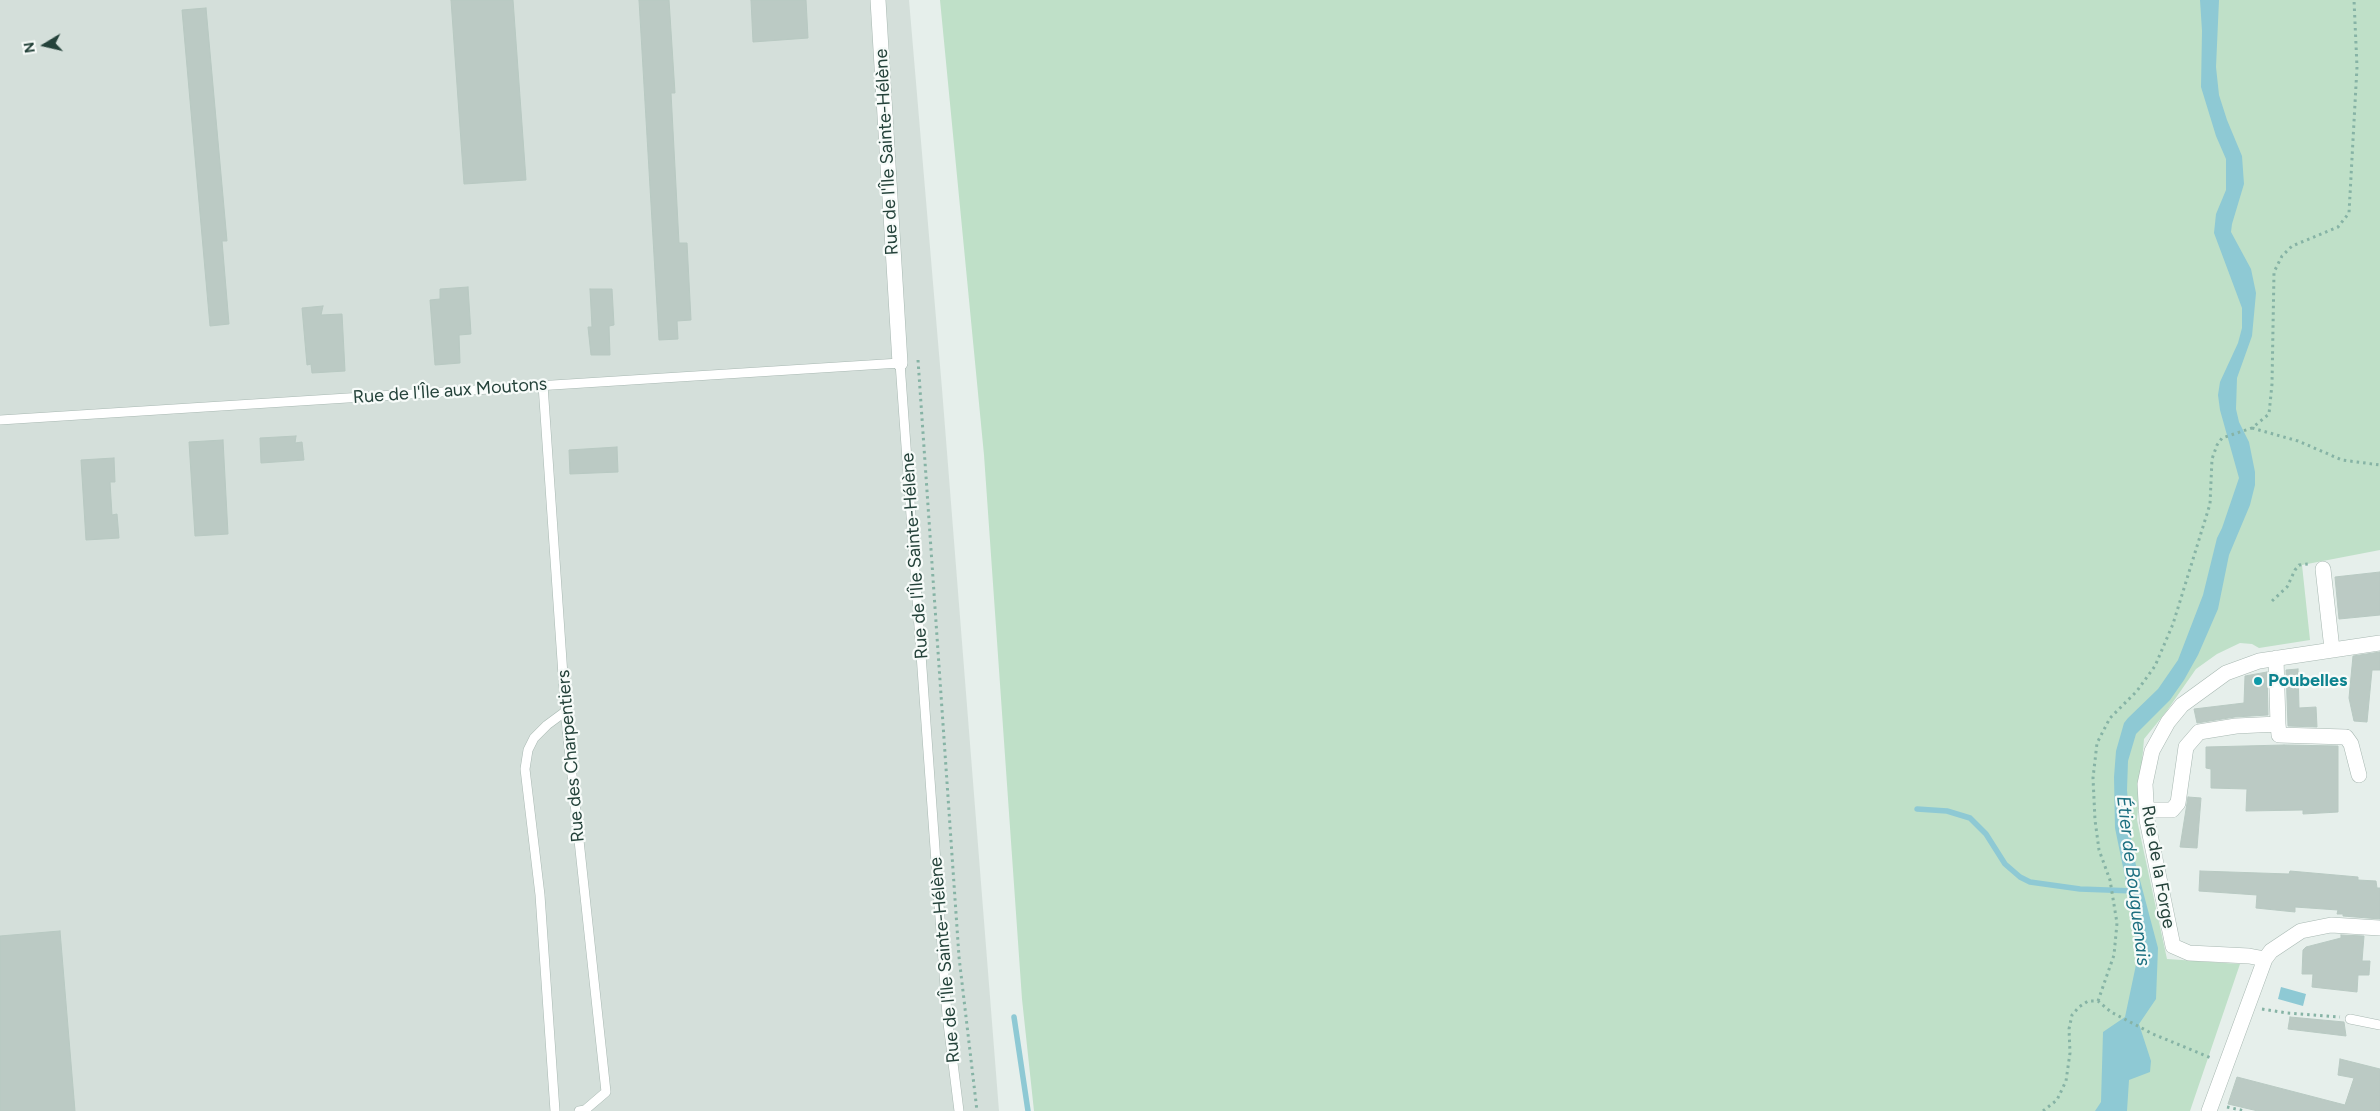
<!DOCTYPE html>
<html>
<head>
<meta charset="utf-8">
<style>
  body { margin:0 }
  #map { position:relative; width:2380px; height:1111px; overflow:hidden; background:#e6efeb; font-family:Figtree,sans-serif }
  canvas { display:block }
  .north { position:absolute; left:20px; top:20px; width:50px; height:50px; -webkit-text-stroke:4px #f7fbf9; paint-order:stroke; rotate:261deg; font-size:14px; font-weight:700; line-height:20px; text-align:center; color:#24423a }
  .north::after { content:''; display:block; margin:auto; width:18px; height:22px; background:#24423a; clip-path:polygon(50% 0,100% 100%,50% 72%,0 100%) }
</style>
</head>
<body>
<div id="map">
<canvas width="2380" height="1111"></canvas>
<div class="north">N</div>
</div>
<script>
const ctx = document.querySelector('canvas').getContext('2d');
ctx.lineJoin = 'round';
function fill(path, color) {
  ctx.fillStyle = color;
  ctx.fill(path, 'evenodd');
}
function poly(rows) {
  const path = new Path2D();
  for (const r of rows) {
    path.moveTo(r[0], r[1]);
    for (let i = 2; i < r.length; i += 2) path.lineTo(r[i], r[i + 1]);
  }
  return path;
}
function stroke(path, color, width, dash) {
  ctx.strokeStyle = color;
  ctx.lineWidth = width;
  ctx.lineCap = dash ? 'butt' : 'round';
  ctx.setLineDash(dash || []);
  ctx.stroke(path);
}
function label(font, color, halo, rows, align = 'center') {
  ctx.font = font + ' Figtree,sans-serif';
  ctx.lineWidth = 4.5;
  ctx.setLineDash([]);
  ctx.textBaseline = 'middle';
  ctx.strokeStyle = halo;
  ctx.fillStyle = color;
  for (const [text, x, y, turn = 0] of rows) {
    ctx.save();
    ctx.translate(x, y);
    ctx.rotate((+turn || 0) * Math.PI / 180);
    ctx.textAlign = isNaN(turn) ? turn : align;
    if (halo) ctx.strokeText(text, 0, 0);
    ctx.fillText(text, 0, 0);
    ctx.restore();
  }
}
fill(poly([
  [0,0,909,0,942,389,999,1111,0,1111]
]), '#d4dfda');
fill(poly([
  [940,0,2380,0,2380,550,2302,565,2310,640,2259,648,2252,644,2240,643,2217,654,2196,669,2166,712,2144,739,2137,820,2167,959,2240,964,2190,1111,1034,1111,1022,999,984,455]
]), '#bfe0c8');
fill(poly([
  [2200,0,2219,0,2216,67,2219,95,2227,120,2242,156,2244,184,2232,224,2231,232,2251,269,2256,293,2252,336,2237,378,2236,409,2239,422,2249,442,2255,472,2255,485,2250,505,2229,555,2218,609,2198,655,2184,680,2170,700,2136,734,2128,761,2127,790,2132,850,2158,948,2156,999,2139,1024,2151,1061,2150,1072,2129,1080,2127,1111,2095,1111,2101,1102,2103,1032,2125,1017,2137,960,2133,916,2115,828,2114,777,2116,751,2124,723,2128,718,2158,689,2178,660,2203,595,2217,538,2222,528,2239,478,2220,410,2218,395,2220,382,2238,343,2242,328,2242,308,2214,233,2216,214,2226,190,2226,159,2216,136,2201,87,2202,31],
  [2281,987,2306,994,2303,1006,2278,999]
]), '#8ec9d4');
stroke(poly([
  [1917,809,1947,811,1970,818,1986,834,2005,864,2020,877,2030,882,2080,889,2134,891],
  [1014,1017,1028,1111]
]), '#8ec9d4', 5.5);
const building = poly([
  [451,0,513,0,526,180,464,184,451,0],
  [639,0,669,0,675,93,671,93,679,243,687,243,691,320,677,321,678,339,659,340,639,0],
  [751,0,806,0,808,38,753,42,751,0],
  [206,8,227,241,222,241,229,324,210,326,182,10,206,8],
  [468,287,471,334,459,335,460,363,435,365,430,300,440,299,440,289,468,287],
  [590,289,612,289,614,325,609,326,610,355,591,355,588,327,592,327,590,289],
  [323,306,321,315,342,314,345,371,312,373,311,364,307,365,302,308,323,306],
  [296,436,295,443,302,442,304,460,261,463,260,438,296,436],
  [223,440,228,534,195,536,189,442,223,440],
  [617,447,618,472,570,474,569,450,617,447],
  [114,458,115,482,110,482,112,515,117,514,119,538,86,540,81,460,114,458],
  [2380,572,2380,615,2339,619,2335,577,2380,572],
  [2380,652,2380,670,2372,670,2367,722,2354,721,2349,698,2353,656,2380,652],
  [2298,669,2299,708,2316,707,2317,727,2288,726,2286,670,2298,669],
  [2267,672,2268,715,2235,717,2197,723,2194,709,2244,703,2245,676,2267,672],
  [2284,745,2338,746,2338,812,2303,814,2303,810,2246,811,2247,789,2211,788,2211,769,2206,768,2206,747,2284,745],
  [2188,797,2201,798,2197,848,2180,847,2188,797],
  [2200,871,2289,874,2290,871,2358,877,2358,880,2376,881,2377,888,2380,888,2380,919,2343,916,2343,914,2337,914,2338,910,2295,907,2295,912,2256,908,2257,895,2199,891,2200,871],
  [60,931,75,1111,0,1111,0,936,60,931],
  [2341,935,2364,936,2362,961,2370,961,2369,975,2358,975,2357,992,2312,987,2313,974,2302,974,2303,950,2306,947,2341,938,2341,935],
  [2290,1017,2344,1022,2346,1036,2288,1029,2290,1017],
  [2340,1059,2380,1069,2380,1111,2258,1111,2228,1104,2237,1077,2345,1105,2354,1078,2338,1075,2340,1059]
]);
fill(building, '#bbcac4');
stroke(building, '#b8c9c2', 1);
const service = poly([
  [543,385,566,719,606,1092,585,1110,579,1111],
  [0,420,900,363,947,1015,959,1111],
  [2350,1019,2380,1025],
  [555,1111,540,895,525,769,528,750,534,738,547,725,566,711]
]);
const minor = poly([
  [878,0,900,363],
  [2323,569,2332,649],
  [2278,724,2279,735,2346,737,2351,744,2359,775],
  [2146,810,2172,810,2178,803,2186,747,2199,732,2236,726,2278,724,2276,658],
  [2265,959,2249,956,2189,953,2173,946,2147,820,2145,784,2152,751,2168,722,2182,705,2226,673,2259,661,2380,643],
  [2209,1111,2265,959,2271,951,2301,931,2331,925,2380,928]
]);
stroke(service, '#a8b8b2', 10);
stroke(minor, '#a8b8b2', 16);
stroke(poly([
  [918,360,959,957,977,1111],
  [2252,428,2298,441,2342,460,2380,465],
  [2272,601,2287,587,2295,570,2299,565,2308,564],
  [2098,1001,2114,955,2117,923,2110,880,2099,850,2095,820,2093,778,2097,743,2110,718,2137,691,2155,666,2173,624,2210,504,2212,459,2217,445,2222,438,2252,428,2269,414,2272,384,2274,272,2282,256,2292,246,2338,227,2349,213,2357,67,2354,0],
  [2262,1009,2287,1013,2340,1017],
  [2227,1107,2245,1111],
  [2043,1111,2057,1100,2066,1081,2070,1053,2069,1029,2072,1015,2079,1007,2088,1001,2098,1001,2111,1012,2153,1034,2211,1058]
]), '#86b3a5', 3, [2.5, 4]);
stroke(service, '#fff', 9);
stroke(minor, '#fff', 15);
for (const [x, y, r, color] of [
  [2258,681,5,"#0f9aa8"]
]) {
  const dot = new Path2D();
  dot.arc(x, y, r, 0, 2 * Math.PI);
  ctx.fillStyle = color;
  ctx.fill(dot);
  stroke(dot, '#f7fbf9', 2);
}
label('18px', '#24423a', '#f7fbf9', [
  ["Rue de l'Île Sainte-Hélène",887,152,-93],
  ["Rue de l'Île aux Moutons",450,391,-4],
  ["Rue de l'Île Sainte-Hélène",915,556,-94],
  ["Rue des Charpentiers",571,756,-95],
  ["Rue de la Forge",2158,867,80],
  ["Rue de l'Île Sainte-Hélène",945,960,-95]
]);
label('bold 18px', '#0d838f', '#f7fbf9', [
  ["Poubelles",2268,681]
], 'left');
label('italic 19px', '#1c6f80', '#f7fbf9', [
  ["Étier de Bouguenais",2133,881,83]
]);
</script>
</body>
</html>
